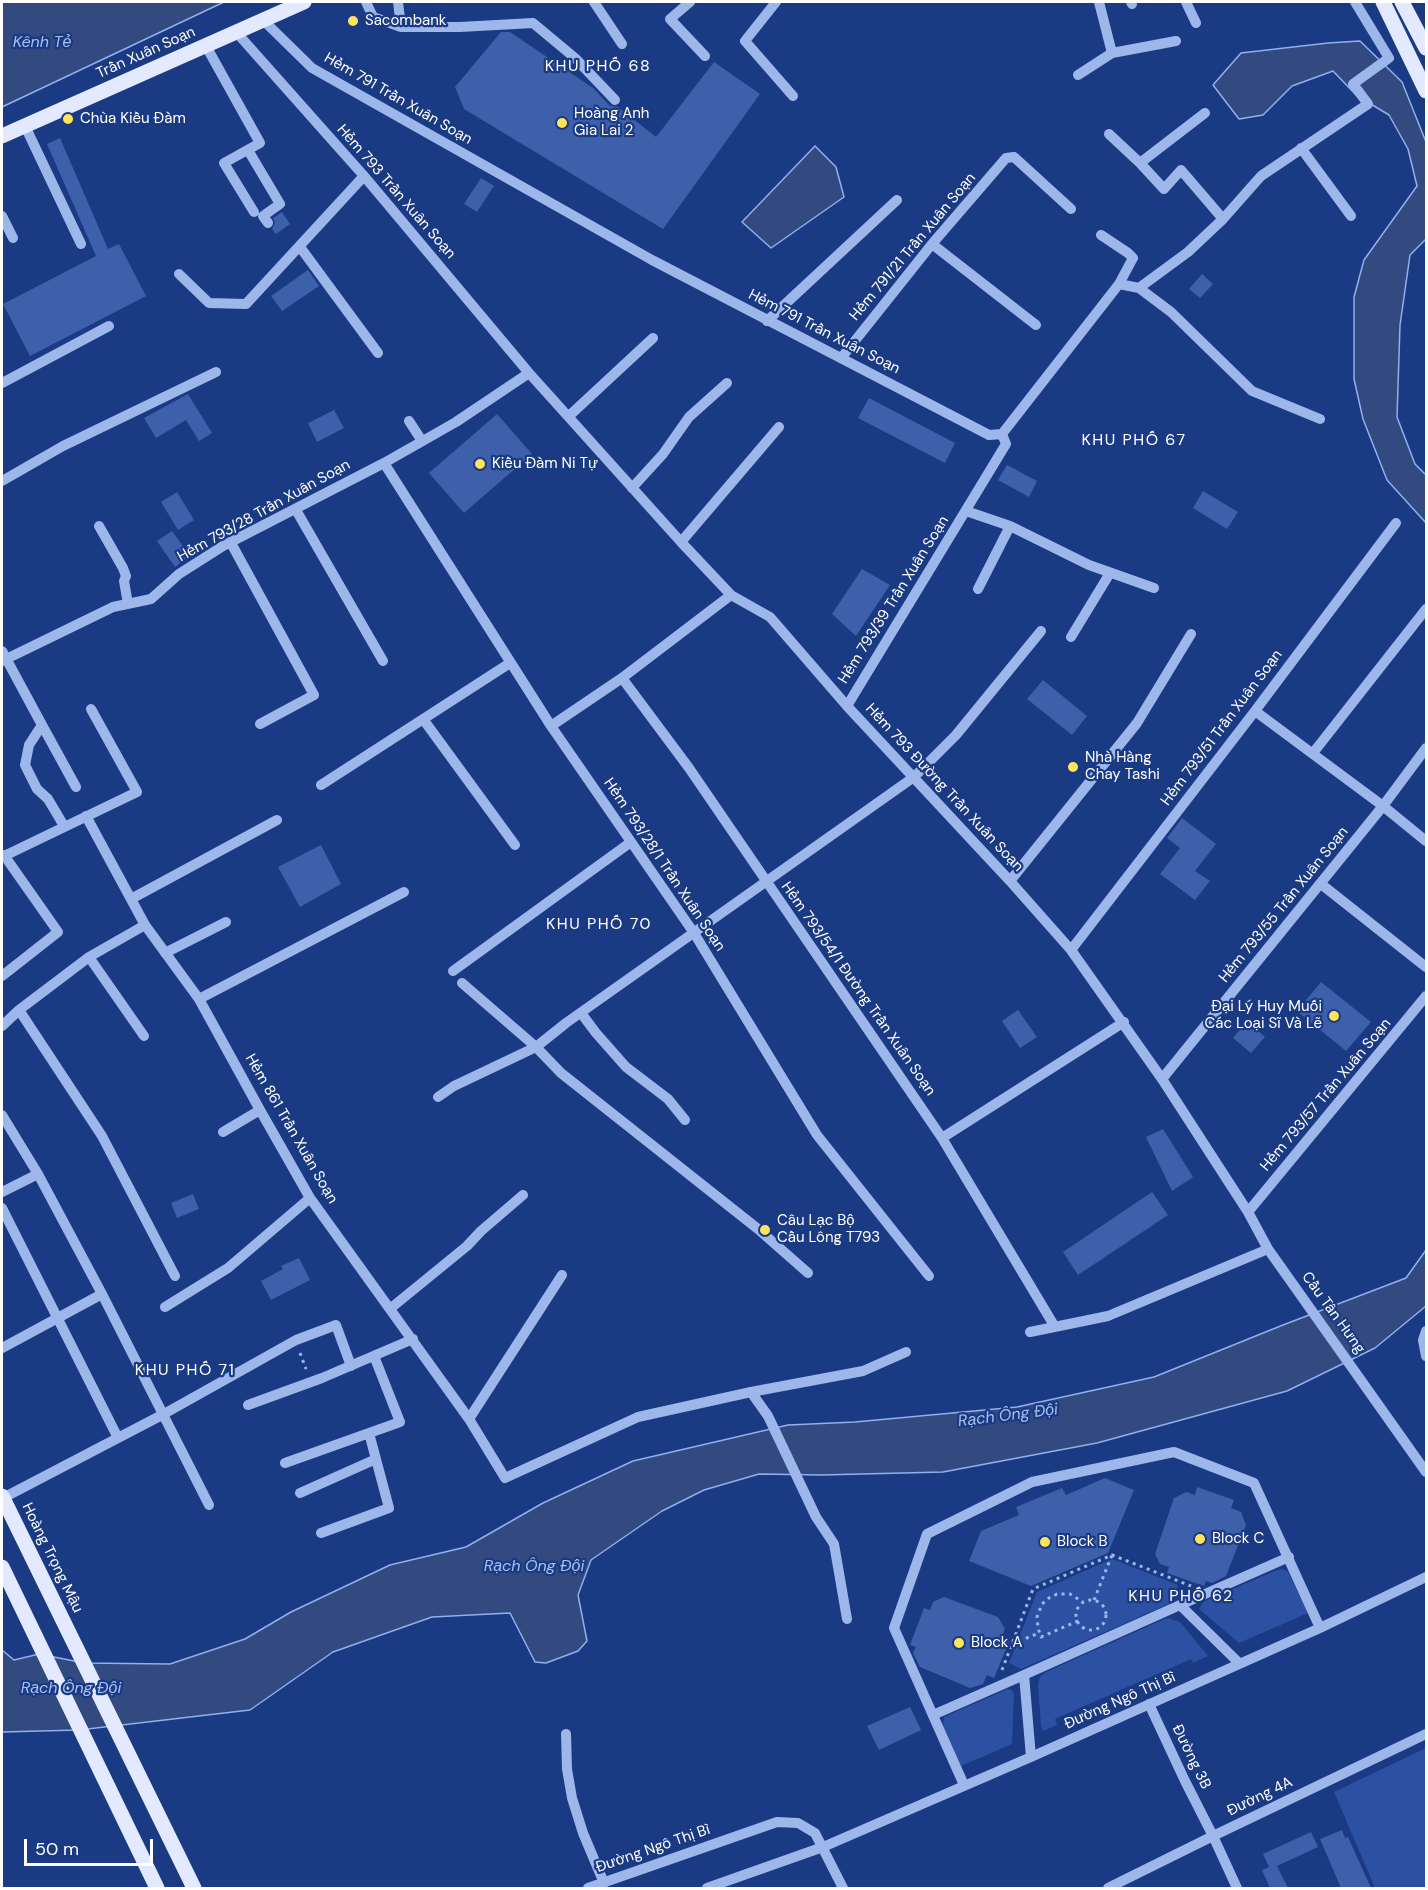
<!DOCTYPE html>
<html>
<head>
<meta charset="utf-8">
<style>
  body { margin:0 }
  #map { position:relative; width:1428px; height:1890px; overflow:hidden; background:#1a3a83; font-family:"DM Sans",sans-serif }
  canvas { display:block }
  .frame { position:absolute; inset:0; border:3px solid #fff; pointer-events:none }
  .scale { position:absolute; left:24px; top:1839px; width:129px; height:27px; box-sizing:border-box; border:3px solid #fff; border-top:0; padding-left:8px; font-size:18px; line-height:21px; white-space:nowrap; color:#fff; -webkit-text-stroke:4px #1a3a83; paint-order:stroke }
</style>
</head>
<body>
<div id="map">
<canvas width="1428" height="1890"></canvas>
<div class="frame"></div>
<div class="scale">50 m</div>
</div>
<script>
const ctx = document.querySelector('canvas').getContext('2d');
ctx.lineJoin = 'round';
function fill(path, color) {
  ctx.fillStyle = color;
  ctx.fill(path, 'evenodd');
}
function poly(rows) {
  const path = new Path2D();
  for (const r of rows) {
    if (r.length === 3) {
      path.moveTo(r[0] + r[2], r[1]);
      path.arc(r[0], r[1], r[2], 0, 2 * Math.PI);
      continue;
    }
    path.moveTo(r[0], r[1]);
    for (let i = 2; i < r.length; i += 2) path.lineTo(r[i], r[i + 1]);
  }
  return path;
}
function stroke(path, color, width, dash) {
  ctx.strokeStyle = color;
  ctx.lineWidth = width;
  ctx.lineCap = dash ? 'butt' : 'round';
  ctx.setLineDash(dash || []);
  ctx.stroke(path);
}
function label(font, color, halo, rows, align = 'center') {
  ctx.font = font + ' "DM Sans",sans-serif';
  ctx.lineWidth = 4.5;
  ctx.setLineDash([]);
  ctx.textBaseline = 'middle';
  ctx.strokeStyle = halo;
  ctx.fillStyle = color;
  for (const [text, x, y, turn = 0] of rows) {
    ctx.save();
    ctx.translate(x, y);
    ctx.rotate((+turn || 0) * Math.PI / 180);
    ctx.textAlign = isNaN(turn) ? turn : align;
    if (halo) ctx.strokeText(text, 0, 0);
    ctx.fillText(text, 0, 0);
    ctx.restore();
  }
}
fill(poly([
  [1112,1559,1178,1585,1173,1602,1021,1669,1009,1663,1037,1592],
  [1282,1569,1287,1571,1289,1574,1308,1613,1239,1643,1199,1609,1203,1602,1277,1570],
  [1167,1618,1180,1622,1208,1656,1193,1663,1191,1659,1055,1719,1057,1725,1043,1731,1041,1726,1038,1684,1040,1677,1046,1672],
  [1008,1689,1012,1690,1014,1694,1012,1744,961,1766,943,1725,944,1717],
  [1426,1748,1426,1888,1375,1888,1334,1792]
]), '#2d51a2');
const water = poly([
  [2,2,224,2,2,107,2,2],
  [1360,41,1402,82,1426,142,1426,239,1410,255,1400,325,1397,417,1415,464,1426,475,1426,523,1387,480,1363,419,1354,379,1354,297,1364,260,1417,186,1408,149,1389,115,1356,95,1333,71,1292,86,1263,115,1239,119,1213,85,1241,53,1328,43,1360,41],
  [815,146,836,167,844,197,771,248,742,222,815,146],
  [1426,1250,1426,1306,1375,1348,1287,1391,1097,1443,943,1472,821,1475,759,1474,704,1490,662,1511,591,1560,578,1595,587,1641,578,1651,546,1663,535,1662,510,1613,432,1617,333,1652,250,1710,79,1730,2,1732,2,1650,14,1660,39,1654,84,1663,170,1664,245,1639,291,1612,390,1565,466,1547,543,1503,633,1461,788,1425,855,1422,1017,1407,1154,1377,1283,1325,1406,1278,1426,1250]
]);
fill(water, '#334a81');
stroke(water, '#91b0ed', 1.5);
fill(poly([
  [501,32,510,32,593,88,610,106,618,107,656,137,714,62,760,94,663,229,464,109,455,87],
  [60,138,108,249,119,244,146,296,30,356,3,304,96,256,47,144],
  [481,178,494,186,477,212,464,204],
  [282,212,290,224,276,234,272,229,275,223,273,218],
  [308,270,319,286,282,311,271,296],
  [1202,274,1213,284,1200,298,1189,289],
  [188,394,212,433,199,441,186,420,156,438,144,418],
  [869,398,955,443,945,463,858,418],
  [334,410,344,428,317,442,308,423],
  [497,414,532,454,464,513,429,473],
  [1007,465,1037,481,1029,497,998,480],
  [1203,491,1238,512,1227,529,1193,508],
  [177,492,194,520,178,530,161,502],
  [172,531,190,556,175,567,157,541],
  [862,569,890,585,856,636,832,614],
  [1043,680,1087,716,1072,735,1027,699],
  [1182,818,1216,844,1195,871,1210,881,1195,900,1160,874,1180,848,1167,838],
  [321,845,341,884,300,907,278,867],
  [1321,982,1371,1022,1346,1051,1297,1011],
  [1018,1010,1037,1037,1020,1048,1002,1021],
  [1247,1021,1265,1037,1251,1053,1233,1038],
  [1163,1129,1193,1177,1172,1191,1146,1137],
  [1152,1192,1168,1215,1078,1275,1063,1252],
  [193,1194,199,1209,177,1218,171,1203],
  [299,1258,310,1280,271,1300,261,1281,283,1269,281,1266],
  [1105,1478,1134,1490,1108,1553,1031,1586,969,1561,981,1531,1019,1515,1016,1507,1062,1488,1066,1495],
  [1197,1487,1234,1500,1231,1508,1241,1512,1246,1525,1226,1576,1212,1583,1206,1581,1204,1586,1167,1573,1169,1567,1160,1564,1155,1554,1174,1498,1186,1492,1195,1495],
  [944,1597,998,1617,1005,1629,1001,1638,1009,1642,994,1678,987,1675,983,1684,970,1688,920,1667,913,1653,916,1647,910,1645,924,1608,930,1610,933,1602],
  [910,1707,921,1730,879,1750,867,1726],
  [1342,1830,1345,1838,1348,1837,1371,1888,1341,1888,1320,1839],
  [1311,1832,1318,1847,1277,1866,1288,1888,1270,1888,1262,1870,1269,1867,1263,1854]
]), '#3e60aa');
stroke(poly([
  [300,1353,306,1369],
  [1094,1600,1112,1555],
  [1091,1615,15],
  [1078,1621,1041,1637,1038,1628,1037,1617,1042,1604,1049,1598,1057,1594,1070,1594,1083,1602],
  [1012,1644,1039,1633],
  [1002,1670,1033,1589,1112,1555,1191,1586]
]), '#9eb7eb', 3, [3, 4.5]);
stroke(poly([
  [366,2,373,17,401,27,460,27,533,23,575,58,615,100],
  [398,2,401,27],
  [594,2,622,44],
  [690,2,670,19,705,56],
  [776,2,745,41,793,96],
  [1099,2,1112,53],
  [1131,2,1132,4],
  [1186,2,1196,23],
  [263,20,312,68,652,260,989,435,1002,434,1119,284,1139,288,1171,312,1252,391,1320,419],
  [237,33,364,176,529,373,681,542,731,595,770,617,847,706,1010,881,1071,950,1162,1079,1248,1212,1268,1249,1426,1472],
  [206,46,260,143,224,163,254,212],
  [1078,75,1112,53,1176,41],
  [25,126,81,244],
  [1109,134,1140,163,1164,189,1181,170,1223,219],
  [1301,148,1351,216],
  [248,150,280,204,263,216,268,223],
  [1140,163,1205,113],
  [2,216,13,238],
  [1101,235,1128,253,1133,258,1119,284],
  [932,244,1036,325],
  [300,247,378,353],
  [179,274,209,303,246,304,364,176],
  [1139,288,1188,252,1223,219,1261,176,1368,104,1353,84,1389,58,1355,2],
  [767,321,897,200],
  [842,357,932,244,1006,158,1014,157,1071,209],
  [2,383,109,326],
  [569,416,653,338],
  [409,421,422,441],
  [384,463,551,726,694,933,817,1135,929,1276],
  [2,481,63,446,216,372],
  [632,488,663,454,689,417,727,383],
  [296,510,383,661],
  [966,511,1010,526,1089,565,1154,588],
  [99,526,123,568,126,576,124,581,128,604],
  [681,542,779,427],
  [231,543,314,695,260,724],
  [978,589,1010,526],
  [1071,637,1110,573],
  [2,651,42,725,29,745,25,765,37,789,48,799,64,826],
  [2,661,113,607,151,599,179,574,223,546,384,463,456,422,529,373],
  [622,678,689,768,942,1138,1055,1327],
  [847,706,1006,444,1002,434],
  [1255,711,1383,806,1426,841],
  [423,719,515,845],
  [42,725,76,787],
  [551,726,622,678,731,595],
  [1313,753,1426,609],
  [321,785,510,663],
  [86,816,145,925,199,999,260,1110,310,1198,469,1419,505,1478,638,1417,751,1392,863,1371,906,1352],
  [2,857,137,792,91,709],
  [1010,881,1137,723,1191,634],
  [1321,884,1426,967],
  [131,899,277,820],
  [1071,950,1255,711,1396,523],
  [165,953,226,922],
  [89,957,144,1036],
  [453,971,631,842],
  [2,976,58,932,4,855],
  [462,983,536,1047,561,1073,758,1229,808,1273],
  [199,999,404,892],
  [19,1010,102,1136,175,1276],
  [581,1013,596,1033,626,1067,668,1099,685,1120],
  [2,1026,19,1010,89,957,145,925],
  [1162,1079,1383,806,1426,748],
  [438,1097,454,1086,536,1047,566,1023,914,777,956,735,1041,631],
  [2,1115,38,1174,102,1294,209,1505],
  [223,1132,260,1110],
  [942,1138,1124,1022],
  [2,1192,38,1174],
  [2,1208,118,1438],
  [1248,1212,1426,996],
  [165,1307,228,1268,310,1198],
  [391,1308,467,1246,481,1231,523,1195],
  [1426,1331,1423,1340,1426,1356],
  [1030,1332,1108,1316,1268,1249],
  [2,1348,102,1294],
  [751,1392,768,1416,816,1517,834,1544,847,1619],
  [248,1405,322,1378,413,1339],
  [469,1419,562,1275],
  [285,1463,400,1422,374,1356],
  [300,1493,376,1459],
  [3,1498,162,1415,296,1340,336,1325,351,1366],
  [321,1533,389,1508,369,1433],
  [1180,1605,1289,1557],
  [1149,1704,1185,1781,1213,1836,1237,1888],
  [933,1715,1024,1675],
  [566,1734,567,1769,572,1798,583,1833,604,1883],
  [1031,1757,1024,1675,1180,1605,1239,1663],
  [964,1785,894,1628,927,1534,1032,1482,1174,1452,1254,1483,1320,1628],
  [588,1888,777,1822,798,1823,815,1833,843,1888],
  [707,1888,823,1847,1031,1757,1320,1628,1426,1577],
  [1108,1888,1213,1836,1426,1734]
]), '#9eb7eb', 10);
stroke(poly([
  [1383,2,1426,91],
  [1402,2,1426,48],
  [2,136,304,2],
  [2,1496,194,1888],
  [2,1567,157,1888]
]), '#e3eaff', 15);
for (const [x, y, r, color] of [
  [353,21,6,"#fde45a"],
  [68,119,6,"#fde45a"],
  [562,123,6,"#fde45a"],
  [480,464,6,"#fde45a"],
  [1073,767,6,"#fde45a"],
  [1334,1016,6,"#fde45a"],
  [765,1230,6,"#fde45a"],
  [1200,1539,6,"#fde45a"],
  [1045,1542,6,"#fde45a"],
  [959,1643,6,"#fde45a"]
]) {
  const dot = new Path2D();
  dot.arc(x, y, r, 0, 2 * Math.PI);
  ctx.fillStyle = color;
  ctx.fill(dot);
  stroke(dot, '#1a3a83', 2);
}
label('15px', '#fff', '#1a3a83', [
  ["Sacombank",365,21],
  ["Hoàng Anh",574,114],
  ["Gia Lai 2",574,131],
  ["Chùa Kiều Đàm",80,119],
  ["Kiều Đàm Ni Tự",492,464],
  ["Nhà Hàng",1085,758],
  ["Chay Tashi",1085,775],
  ["Đại Lý Huy Muối",1322,1007,"right"],
  ["Các Loại Sĩ Và Lẽ",1322,1024,"right"],
  ["Câu Lạc Bộ",777,1221],
  ["Cầu Lông T793",777,1238],
  ["Block C",1212,1539],
  ["Block B",1057,1542],
  ["Block A",971,1643]
], 'left');
label('15px', '#fff', '#1a3a83', [
  ["Trần Xuân Soạn",146,53,-24],
  ["Hẻm 791 Trần Xuân Soạn",398,99,30],
  ["Hẻm 793 Trần Xuân Soạn",396,192,49],
  ["Hẻm 791/21 Trần Xuân Soạn",913,247,-50],
  ["Hẻm 791 Trần Xuân Soạn",824,332,27],
  ["Hẻm 793/28 Trần Xuân Soạn",264,511,-29],
  ["Hẻm 793/39 Trần Xuân Soạn",894,600,-58],
  ["Hẻm 793/51 Trần Xuân Soạn",1222,728,-53],
  ["Hẻm 793 Đường Trần Xuân Soạn",944,788,47],
  ["Hẻm 793/28/1 Trần Xuân Soạn",664,865,56],
  ["Hẻm 793/55 Trần Xuân Soạn",1284,905,-51],
  ["Hẻm 793/54/1 Đường Trần Xuân Soạn",858,989,55],
  ["Hẻm 793/57 Trần Xuân Soạn",1326,1095,-50],
  ["Hẻm 861 Trần Xuân Soạn",291,1129,60],
  ["Cầu Tân Hưng",1333,1313,54],
  ["Hoàng Trọng Mậu",52,1558,64],
  ["Đường Ngô Thị Bì",1120,1701,-24],
  ["Đường 3B",1191,1757,64],
  ["Đường 4A",1260,1797,-26],
  ["Đường Ngô Thị Bì",653,1849,-19]
]);
label('italic 16px', '#aac1f3', '#1a3a83', [
  ["Kênh Tẻ",42,43],
  ["Rạch Ông Đội",1008,1416,-7],
  ["Rạch Ông Đội",534,1567],
  ["Rạch Ông Đội",71,1689]
]);
ctx.letterSpacing = '1.5px';
label('16px', '#fff', '#1a3a83', [
  ["KHU PHỐ 68",598,67],
  ["KHU PHỐ 67",1134,441],
  ["KHU PHỐ 70",599,925],
  ["KHU PHỐ 71",185,1371],
  ["KHU PHỐ 62",1181,1597]
]);
ctx.letterSpacing = '0px';
</script>
</body>
</html>
